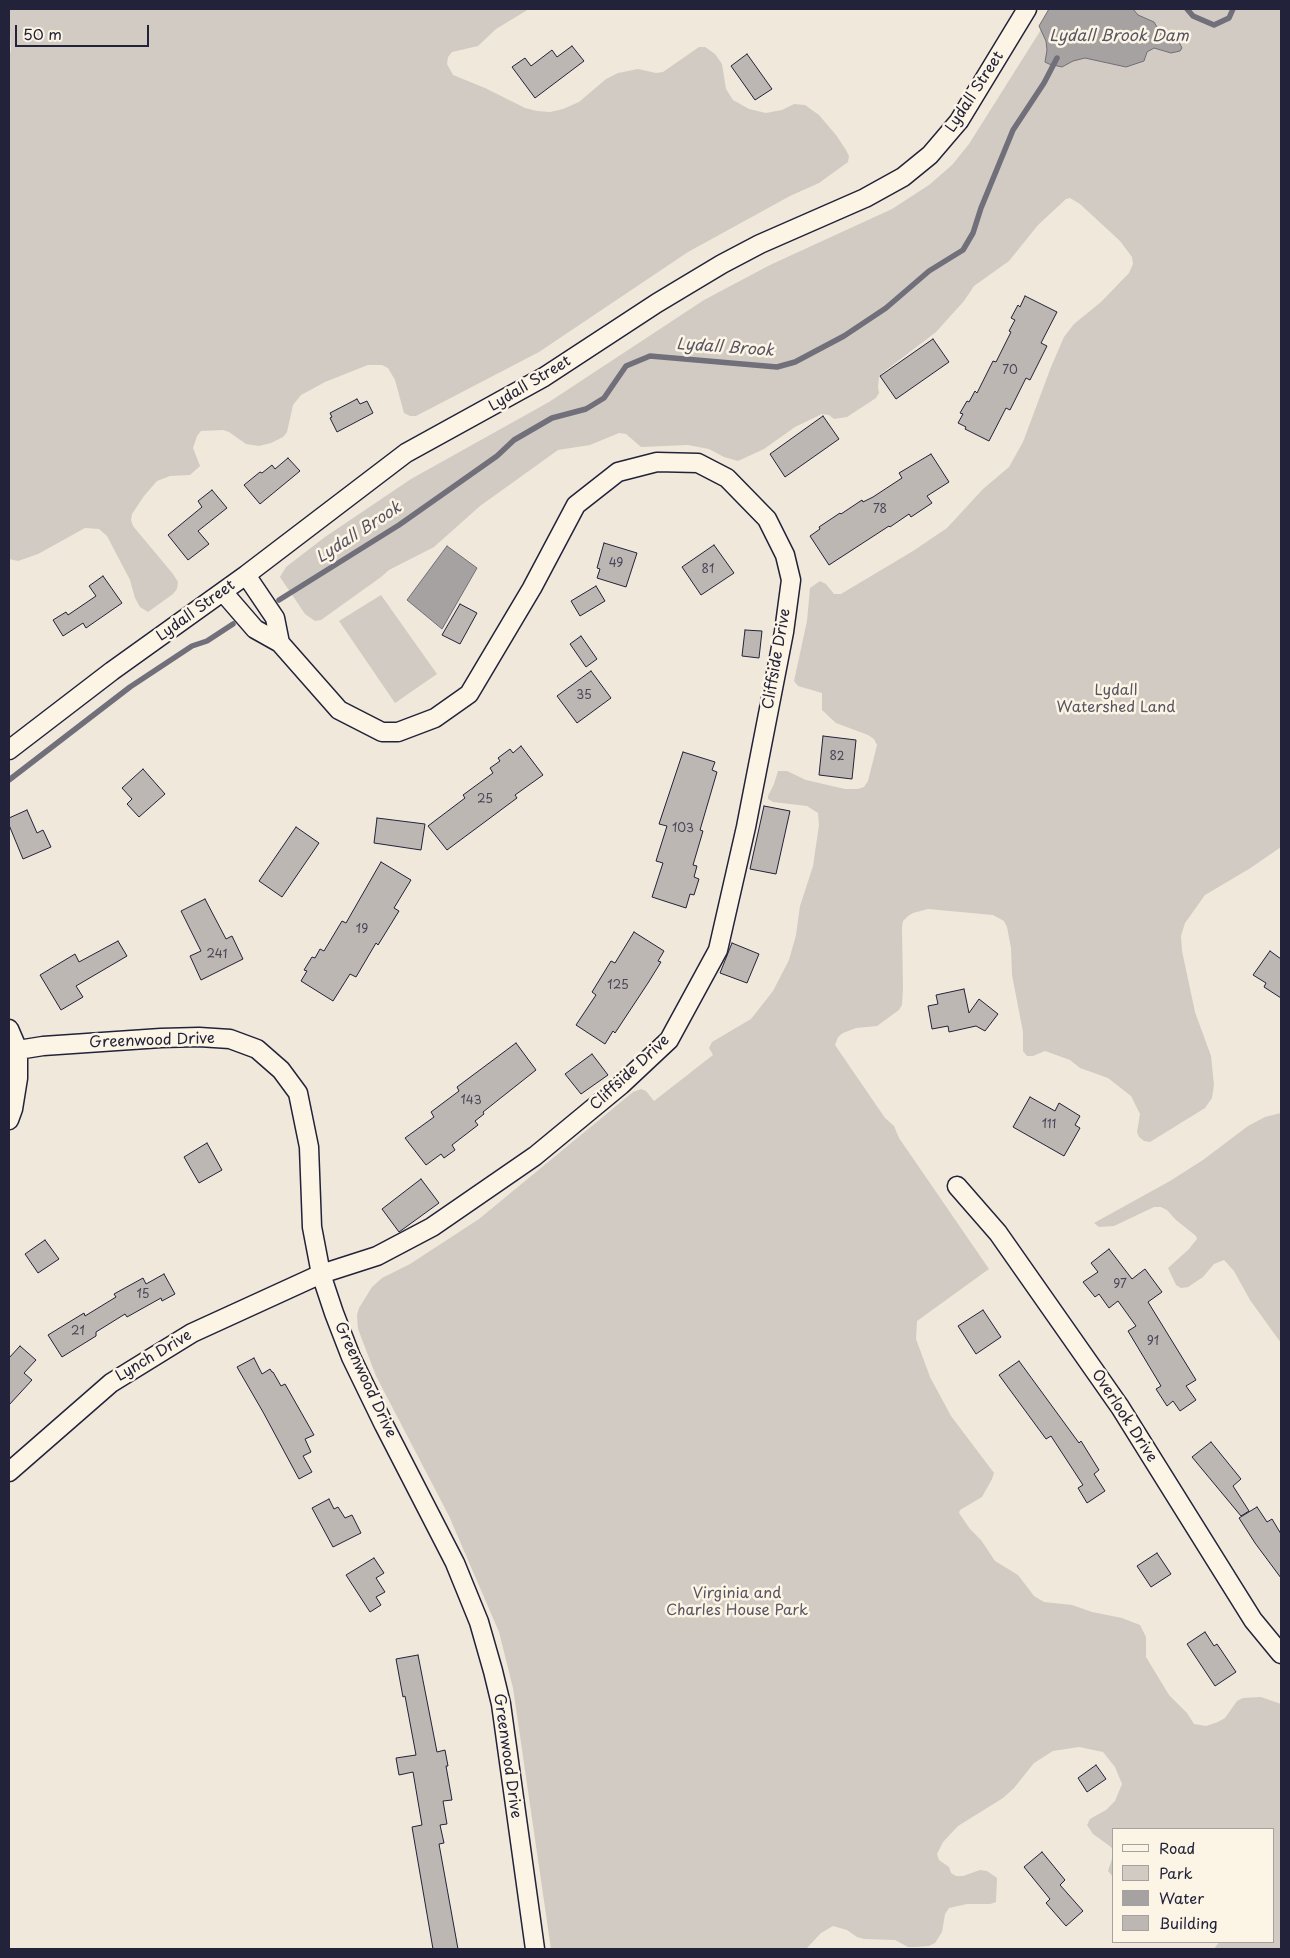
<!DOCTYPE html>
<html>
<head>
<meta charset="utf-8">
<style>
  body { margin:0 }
  #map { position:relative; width:1290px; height:1958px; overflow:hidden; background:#efe8db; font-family:"Playpen Sans",sans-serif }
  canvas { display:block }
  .frame { position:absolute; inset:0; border:10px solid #22223b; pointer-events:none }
  .legend { position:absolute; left:1112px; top:1828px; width:162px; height:115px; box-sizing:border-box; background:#fcf5e5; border:1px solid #a5a1a1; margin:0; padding:6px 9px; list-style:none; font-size:15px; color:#22223b }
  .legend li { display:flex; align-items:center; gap:10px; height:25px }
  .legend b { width:25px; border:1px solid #a5a1a1 }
  .scale { position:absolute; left:15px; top:25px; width:134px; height:22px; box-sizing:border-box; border:2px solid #22223b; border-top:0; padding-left:6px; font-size:15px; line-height:18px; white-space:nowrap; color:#22223b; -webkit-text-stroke:4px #fcf5e5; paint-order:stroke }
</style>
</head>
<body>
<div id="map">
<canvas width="1290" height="1958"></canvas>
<div class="frame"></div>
<ul class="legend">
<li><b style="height:6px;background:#fcf5e5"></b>Road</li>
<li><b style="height:14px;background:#d1cbc3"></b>Park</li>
<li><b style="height:14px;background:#a6a2a2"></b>Water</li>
<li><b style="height:14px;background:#bcb7b3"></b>Building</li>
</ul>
<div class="scale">50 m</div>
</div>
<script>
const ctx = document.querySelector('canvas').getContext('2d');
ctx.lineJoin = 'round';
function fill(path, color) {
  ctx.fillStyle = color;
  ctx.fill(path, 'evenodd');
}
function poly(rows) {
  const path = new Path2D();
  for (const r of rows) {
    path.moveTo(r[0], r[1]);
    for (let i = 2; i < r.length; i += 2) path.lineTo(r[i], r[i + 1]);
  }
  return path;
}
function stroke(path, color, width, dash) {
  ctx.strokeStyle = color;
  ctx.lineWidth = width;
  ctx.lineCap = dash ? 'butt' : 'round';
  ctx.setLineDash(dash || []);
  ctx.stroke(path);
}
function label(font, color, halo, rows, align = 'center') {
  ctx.font = font + ' "Playpen Sans",sans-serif';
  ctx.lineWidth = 5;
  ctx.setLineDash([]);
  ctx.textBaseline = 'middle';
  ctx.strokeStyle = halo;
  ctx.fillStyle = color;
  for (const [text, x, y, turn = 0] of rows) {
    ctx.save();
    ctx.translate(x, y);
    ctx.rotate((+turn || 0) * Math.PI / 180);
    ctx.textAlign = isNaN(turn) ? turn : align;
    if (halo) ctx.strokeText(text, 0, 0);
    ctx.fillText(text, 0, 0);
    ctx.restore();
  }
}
fill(poly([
  [9,9,529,9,496,29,478,46,452,52,448,57,447,64,453,75,485,88,525,108,537,111,550,112,563,109,579,102,606,79,618,73,638,69,656,73,663,72,699,47,705,47,715,54,722,64,726,89,733,100,749,109,766,113,782,110,794,104,805,105,819,115,836,135,846,150,849,156,848,162,819,183,790,196,688,252,539,352,416,416,410,416,404,413,395,380,388,368,382,365,368,365,325,382,301,395,293,405,287,432,283,437,271,443,259,446,246,444,229,432,223,430,201,431,197,436,193,448,200,466,190,475,170,476,157,481,144,496,132,514,131,520,133,526,173,574,178,582,177,589,173,594,148,612,140,607,135,598,130,580,107,536,99,529,85,528,38,554,18,561,9,559,9,57,11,50],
  [1054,9,1281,9,1281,847,1249,869,1205,895,1185,923,1181,936,1182,951,1195,1012,1211,1056,1214,1085,1212,1098,1205,1108,1150,1142,1144,1141,1139,1137,1137,1132,1140,1114,1131,1096,1108,1078,1080,1068,1070,1060,1045,1051,1033,1056,1027,1056,1023,1051,1023,1032,1012,975,1011,948,1007,927,1004,921,993,915,928,909,913,913,908,916,903,921,902,927,903,989,902,1005,899,1010,877,1026,856,1028,843,1033,838,1037,835,1045,885,1118,894,1126,899,1138,989,1269,917,1321,916,1339,930,1377,951,1416,994,1473,992,1479,982,1497,960,1510,959,1513,970,1529,981,1540,995,1561,1018,1575,1034,1596,1044,1602,1072,1605,1092,1612,1122,1618,1140,1625,1146,1637,1146,1657,1149,1662,1169,1695,1187,1713,1194,1724,1206,1726,1218,1722,1225,1718,1237,1701,1243,1698,1261,1697,1281,1704,1281,1949,1214,1949,1219,1942,1274,1942,1274,1829,1114,1829,1114,1878,1108,1871,1114,1853,1111,1847,1093,1834,1087,1825,1090,1819,1106,1810,1115,1801,1122,1784,1115,1767,1103,1752,1079,1747,1053,1751,1034,1763,1014,1788,1003,1798,958,1826,943,1842,937,1854,939,1860,949,1867,951,1873,956,1876,963,1876,980,1870,987,1871,997,1878,996,1902,990,1904,967,1904,949,1908,945,1914,942,1932,935,1943,929,1946,915,1947,908,1947,895,1940,864,1939,857,1937,847,1930,833,1926,821,1933,806,1949,551,1949,513,1688,499,1632,449,1516,376,1376,358,1329,357,1315,359,1308,372,1287,382,1278,410,1264,479,1219,633,1092,641,1089,646,1091,654,1101,713,1055,709,1048,712,1042,751,1019,773,991,789,960,796,935,800,906,813,866,819,825,818,813,807,806,773,802,768,799,768,796,774,784,778,771,787,771,806,780,845,789,858,789,864,787,868,781,877,745,874,739,868,735,836,723,822,710,822,693,798,686,794,681,807,621,810,588,820,581,826,584,834,594,841,594,913,551,947,528,983,489,1009,467,1023,442,1051,367,1064,337,1074,324,1101,302,1129,273,1133,264,1132,257,1120,241,1080,204,1070,198,1066,199,1038,225,1009,261,974,286,964,301,936,332,881,374,879,377,878,387,879,393,876,398,847,417,834,419,829,415,822,414,795,427,764,449,738,461,724,457,709,449,688,445,641,447,626,434,619,433,590,445,558,450,480,506,434,547,389,570,381,577,321,620,315,621,305,614,280,577,286,567,325,537,411,479,549,402,704,300,770,265,892,209,929,185,952,165,969,144],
  [381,595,437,674,395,703,339,621],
  [1281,1113,1281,1343,1250,1300,1234,1271,1224,1260,1214,1264,1203,1277,1188,1287,1181,1288,1176,1285,1168,1268,1188,1250,1197,1239,1196,1236,1176,1220,1167,1210,1161,1207,1154,1207,1114,1226,1099,1227,1094,1223,1170,1181,1203,1160,1248,1126,1265,1117]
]), '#d1cbc3');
const water = poly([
  [1049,9,1133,9,1138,15,1154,22,1161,34,1169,39,1178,40,1182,48,1180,51,1171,53,1154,48,1147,52,1144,61,1126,67,1085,58,1073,61,1062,67,1049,64,1045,62,1047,50,1046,41,1039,26,1049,9],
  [447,546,477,568,442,629,407,600,447,546]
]);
fill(water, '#a6a2a2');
stroke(water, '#716f79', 1);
stroke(poly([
  [1187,9,1193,16,1214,25,1229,18,1233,9],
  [279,600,399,525,497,456,514,440,552,418,586,409,604,398,626,366,650,356,777,367,795,362,844,336,886,308,929,271,963,250,973,233,981,208,1013,130,1044,83,1057,58],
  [9,780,130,687,192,646,207,641,233,624]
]), '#716f79', 5.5);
const building = poly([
  [572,46,584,61,535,98,512,67,525,58,531,66,552,50,557,57,572,46],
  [747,54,772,89,755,100,731,66,747,54],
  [1025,296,1057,312,1041,343,1047,346,1030,380,1026,378,1010,410,1006,408,989,441,965,429,966,427,958,423,963,414,960,413,967,401,969,402,975,391,977,393,993,361,996,362,1011,332,1009,331,1015,320,1011,318,1018,305,1020,307,1025,296],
  [933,339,949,362,896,399,880,376,933,339],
  [357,399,360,404,367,401,373,413,337,432,330,418,332,417,330,413,357,399],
  [823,416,839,439,785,477,770,454,823,416],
  [931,454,949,482,927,496,932,503,911,517,909,514,890,527,889,526,829,565,810,536,820,529,819,527,840,513,841,514,862,500,863,502,873,497,902,478,899,473,931,454],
  [288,458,300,471,260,504,244,485,260,472,262,473,272,465,275,469,288,458],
  [212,490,227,508,198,531,209,544,188,560,168,535,202,507,198,501,212,490],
  [604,543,637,553,626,587,597,578,600,569,597,568,604,543],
  [714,545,734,573,701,595,682,567,714,545],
  [103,576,122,603,86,628,83,623,63,636,53,620,66,612,68,615,96,596,89,586,103,576],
  [596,586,605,601,580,616,571,601,596,586],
  [460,604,477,613,460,644,442,635,460,604],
  [745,630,762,631,759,658,742,656,745,630],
  [581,636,597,659,586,667,570,644,581,636],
  [591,671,611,698,577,723,557,696,591,671],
  [823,736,856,740,852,779,819,775,823,736],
  [521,746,543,775,515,795,517,798,447,850,428,826,465,798,463,795,493,773,490,768,500,761,498,758,510,749,513,753,521,746],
  [683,752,715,762,712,770,717,772,700,830,703,831,693,865,697,866,694,877,699,879,694,895,690,894,686,908,652,897,663,863,656,861,667,826,659,824,683,752],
  [143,769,165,794,139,817,127,804,132,799,122,788,143,769],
  [764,806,790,811,776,874,750,869,764,806],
  [27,810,37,833,43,830,51,847,23,859,9,825,9,818,27,810],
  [377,818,425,824,421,850,374,843,377,818],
  [296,827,319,843,282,897,259,881,296,827],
  [381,862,411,880,394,908,399,911,378,945,376,943,356,977,350,974,333,1001,301,981,307,971,304,970,312,957,315,958,320,949,324,951,342,921,346,923,381,862],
  [205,899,226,939,232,936,243,959,201,980,190,956,201,951,181,911,205,899],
  [634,932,664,951,658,961,661,962,648,983,615,1033,613,1031,605,1044,576,1025,596,995,592,992,611,961,615,963,634,932],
  [118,941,127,956,76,986,83,997,61,1010,40,975,75,954,79,962,118,941],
  [732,943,759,954,747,983,720,973,732,943],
  [1270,951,1281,959,1281,998,1264,987,1266,983,1253,975,1270,951],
  [964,989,969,1013,979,999,998,1014,985,1031,976,1026,949,1032,948,1026,932,1029,928,1006,938,1004,936,995,964,989],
  [516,1043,536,1070,483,1112,484,1114,475,1121,478,1125,452,1145,455,1150,444,1158,441,1154,426,1165,405,1138,434,1117,431,1112,459,1091,457,1087,516,1043],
  [592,1054,608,1075,581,1094,565,1074,592,1054],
  [1030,1097,1055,1111,1059,1103,1080,1116,1075,1125,1080,1128,1064,1156,1013,1127,1030,1097],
  [207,1143,222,1170,199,1183,184,1157,207,1143],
  [421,1179,439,1203,399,1232,382,1209,421,1179],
  [45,1240,59,1259,38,1273,25,1254,45,1240],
  [1109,1249,1132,1279,1145,1269,1162,1292,1148,1302,1196,1380,1186,1386,1196,1400,1180,1411,1173,1401,1167,1406,1156,1389,1161,1386,1128,1331,1136,1326,1118,1301,1109,1308,1099,1294,1095,1297,1083,1282,1098,1272,1091,1263,1109,1249],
  [164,1274,175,1294,162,1301,161,1298,127,1317,125,1314,96,1332,96,1336,62,1357,48,1335,84,1313,85,1316,116,1297,114,1294,143,1278,146,1284,164,1274],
  [983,1310,1001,1337,976,1354,958,1326,983,1310],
  [20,1346,36,1360,24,1373,32,1380,9,1405,9,1358,20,1346],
  [254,1358,262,1374,270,1369,272,1372,273,1372,281,1386,285,1384,314,1435,305,1439,311,1452,303,1456,312,1472,299,1479,263,1412,237,1367,254,1358],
  [1019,1361,1079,1443,1081,1441,1099,1470,1094,1474,1105,1491,1087,1503,1078,1488,1083,1485,1051,1436,1046,1439,999,1375,1019,1361],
  [1211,1442,1241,1479,1233,1486,1249,1511,1241,1516,1192,1457,1211,1442],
  [329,1499,334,1509,338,1507,345,1518,352,1515,361,1533,333,1547,312,1508,329,1499],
  [1257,1507,1267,1522,1272,1519,1281,1534,1281,1578,1255,1543,1239,1518,1257,1507],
  [1157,1553,1171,1574,1151,1587,1137,1566,1157,1553],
  [374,1558,384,1573,376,1578,385,1592,376,1597,381,1605,370,1612,346,1575,374,1558],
  [1205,1632,1214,1646,1217,1644,1236,1672,1215,1686,1187,1644,1205,1632],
  [418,1655,437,1752,445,1750,448,1766,446,1766,452,1800,443,1801,447,1824,440,1825,444,1843,439,1844,458,1949,433,1949,412,1827,422,1825,413,1772,399,1775,396,1758,416,1755,405,1696,403,1697,396,1659,418,1655],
  [1096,1765,1106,1779,1087,1792,1078,1778,1096,1765],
  [1042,1852,1065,1880,1060,1885,1083,1911,1066,1926,1046,1903,1050,1899,1024,1867,1042,1852]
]);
fill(building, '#bcb7b3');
stroke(building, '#22223b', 1);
const minor = poly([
  [246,575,275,618,280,643],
  [9,750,112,671,246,575,406,453,544,377,657,303,722,264,760,244,865,198,903,177,930,155,959,121,1027,9],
  [9,1029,18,1050,18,1078,13,1109,9,1120],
  [18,1050,43,1046,161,1038,199,1037,230,1039,257,1049,281,1070,298,1093,309,1147,312,1227,321,1274,334,1313,351,1357,384,1425,455,1563,479,1622,493,1671,501,1704,535,1949],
  [957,1186,998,1233,1120,1407,1253,1620,1281,1654],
  [9,1472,111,1383,192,1333,321,1274,377,1256,432,1227,535,1156,621,1085,669,1040,718,950,746,827,784,632,791,580,785,555,767,519,727,478,698,463,657,462,618,472,576,505,532,588,469,694,435,718,398,732,382,732,339,710,280,643,255,629,223,592]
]);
stroke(minor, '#22223b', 21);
stroke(minor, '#fcf5e5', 18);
label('12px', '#484759', null, [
  ["70",1010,371],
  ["78",880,510],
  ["49",616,564],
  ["81",708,570],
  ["35",584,696],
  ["82",837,757],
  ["25",485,800],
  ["103",683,829],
  ["19",362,930],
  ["241",217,955],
  ["125",618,986],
  ["143",471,1101],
  ["111",1049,1125],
  ["97",1120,1285],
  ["15",143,1295],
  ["21",78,1332],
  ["91",1153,1342]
]);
label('15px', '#22223b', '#fcf5e5', [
  ["Lydall Street",975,92,-57],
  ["Lydall Street",530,384,-31],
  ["Lydall Street",196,611,-36],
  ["Cliffside Drive",777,659,-80],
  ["Greenwood Drive",152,1041,-2],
  ["Cliffside Drive",630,1073,-43],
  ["Lynch Drive",154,1356,-31],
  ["Greenwood Drive",365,1380,65],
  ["Overlook Drive",1124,1416,57],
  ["Greenwood Drive",507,1756,82]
]);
label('15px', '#575564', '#fcf5e5', [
  ["Lydall",1116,691],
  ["Watershed Land",1116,708],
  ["Virginia and",737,1594],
  ["Charles House Park",737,1611]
]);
label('italic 16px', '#575564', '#fcf5e5', [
  ["Lydall Brook Dam",1119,37],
  ["Lydall Brook",725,348,4],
  ["Lydall Brook",359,533,-33]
]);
</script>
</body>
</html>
